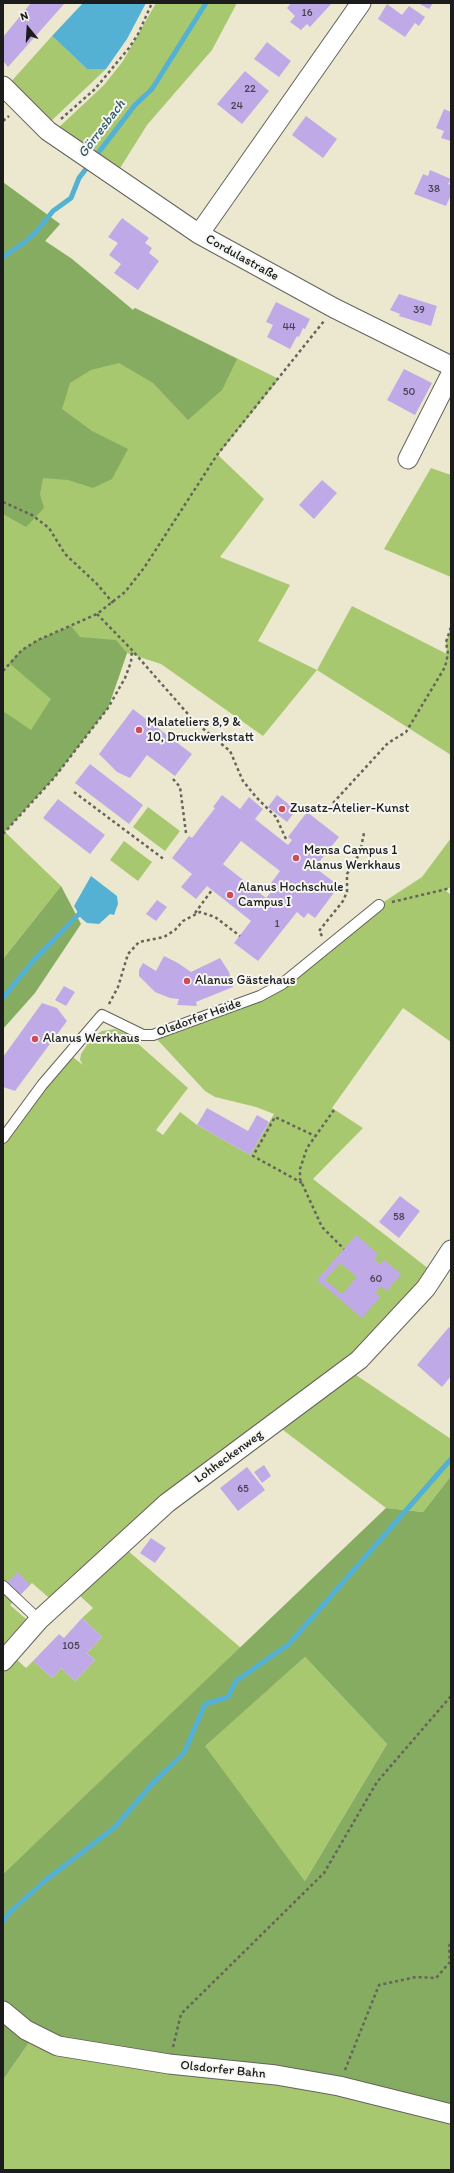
<!DOCTYPE html>
<html>
<head>
<meta charset="utf-8">
<style>
  body { margin:0 }
  #map { position:relative; width:454px; height:2173px; overflow:hidden; background:#ece8d0; font-family:Itim,sans-serif }
  canvas { display:block }
  .frame { position:absolute; inset:0; border:4px solid #1c1c1c; pointer-events:none }
  .north { position:absolute; left:8px; top:8px; width:40px; height:40px; -webkit-text-stroke:3px #f6f6f2; paint-order:stroke; rotate:342deg; font-size:11px; font-weight:700; line-height:16px; text-align:center; color:#1c1c1c }
  .north::after { content:''; display:block; margin:auto; width:14px; height:18px; background:#1c1c1c; clip-path:polygon(50% 0,100% 100%,50% 72%,0 100%) }
</style>
</head>
<body>
<div id="map">
<canvas width="454" height="2173"></canvas>
<div class="frame"></div>
<div class="north">N</div>
</div>
<script>
const ctx = document.querySelector('canvas').getContext('2d');
ctx.lineJoin = 'round';
function fill(path, color) {
  ctx.fillStyle = color;
  ctx.fill(path, 'evenodd');
}
function poly(rows) {
  const path = new Path2D();
  for (const r of rows) {
    path.moveTo(r[0], r[1]);
    for (let i = 2; i < r.length; i += 2) path.lineTo(r[i], r[i + 1]);
  }
  return path;
}
function stroke(path, color, width, dash) {
  ctx.strokeStyle = color;
  ctx.lineWidth = width;
  ctx.lineCap = dash ? 'butt' : 'round';
  ctx.setLineDash(dash || []);
  ctx.stroke(path);
}
function label(font, color, halo, rows, align = 'center') {
  ctx.font = font + ' Itim,sans-serif';
  ctx.lineWidth = 4;
  ctx.setLineDash([]);
  ctx.textBaseline = 'middle';
  ctx.strokeStyle = halo;
  ctx.fillStyle = color;
  for (const [text, x, y, turn = 0] of rows) {
    ctx.save();
    ctx.translate(x, y);
    ctx.rotate((+turn || 0) * Math.PI / 180);
    ctx.textAlign = isNaN(turn) ? turn : align;
    if (halo) ctx.strokeText(text, 0, 0);
    ctx.fillText(text, 0, 0);
    ctx.restore();
  }
}
fill(poly([
  [156,3,237,3,212,50,147,125,117,173,56,130,104,85,123,61],
  [52,36,87,69,106,69,48,124,8,85],
  [3,182,60,224,45,241,72,259,133,310,135,308,279,379,218,455,264,499,220,557,290,585,258,641,317,670,352,606,447,654,446,642,451,627,451,755,317,670,263,736,161,664,127,653,108,708,54,778,5,832,61,886,3,959],
  [431,468,451,475,451,577,384,549],
  [148,807,180,831,165,851,133,827],
  [451,838,451,887,445,890,451,895,451,1042,403,1008,332,1108,363,1128,313,1179,429,1269,353,1373,451,1439,451,1476,423,1512,386,1508,283,1430,271,1419,55,1601,48,1597,32,1583,10,1605,26,1619,3,1645,3,1138,69,1054,83,1065,80,1060,81,1054,92,1037,102,1031,115,1029,127,1034,188,1088,156,1130,163,1135,180,1112,197,1125,250,1155,274,1114,256,1107,215,1097,205,1091,153,1035,260,996,379,905,422,877],
  [124,841,152,862,138,881,110,860],
  [127,1550,241,1648,3,1874,3,1669,14,1657,26,1668,33,1661,52,1678,61,1668,75,1681,95,1660,87,1653,102,1637,82,1618,93,1608,78,1594],
  [305,1657,387,1744,305,1881,204,1746],
  [35,2034,451,2114,451,2170,3,2170,3,2080]
]), '#a8c870');
fill(poly([
  [4,183,60,224,45,241,72,259,133,310,135,308,237,359,222,390,188,420,153,383,119,363,91,370,70,383,62,409,92,431,128,449,112,479,93,488,68,480,43,478,40,494,44,508,26,527,3,514],
  [71,626,80,637,116,640,127,653,108,708,54,778,4,832,3,711,31,730,51,699,9,663,22,650,38,640],
  [61,886,81,924,35,993,3,1029,3,959],
  [451,1476,451,2114,35,2034,3,2080,3,1874,386,1508,423,1512],
  [305,1657,387,1744,305,1881,205,1746]
]), '#86ac62');
fill(poly([
  [83,3,146,3,127,39,106,69,87,69,52,36],
  [91,876,117,896,118,904,114,915,110,914,99,924,87,923,81,918,74,906]
]), '#54b1d3');
stroke(poly([
  [3,257,25,242,36,232,53,211,71,198,79,178,135,105,152,89,206,3],
  [3,998,33,961,79,914],
  [3,1921,11,1911,47,1879,114,1828,153,1783,184,1753,205,1704,228,1697,236,1681,289,1644,451,1459]
]), '#54b1d3', 5);
fill(poly([
  [31,3,65,3,8,67,3,61,3,37],
  [291,3,332,3,310,27,307,24,301,30,290,22,295,16,287,8],
  [418,3,433,3,429,9],
  [387,4,402,15,409,6,425,17,419,26,415,23,405,37,378,19],
  [267,42,291,61,279,77,254,59],
  [245,71,269,91,242,124,217,104],
  [444,109,451,112,451,141,441,138,444,131,436,128],
  [306,116,337,139,323,158,292,135],
  [430,170,451,179,448,184,451,185,451,195,446,206,414,194,423,174,428,176],
  [122,218,149,238,145,243,152,248,149,253,159,261,138,290,114,273,121,264,109,255,118,243,108,237],
  [399,294,437,306,431,326,399,316,400,314,390,310],
  [276,302,310,319,305,329,303,328,299,337,297,336,290,349,267,337,273,325,266,322],
  [404,369,432,383,415,415,387,400],
  [322,480,337,493,314,519,299,505],
  [133,709,192,754,175,776,147,755,130,778,117,772,99,754],
  [90,764,143,805,129,824,75,783],
  [222,795,240,809,249,797,263,809,255,819,288,845,292,840,288,837,307,812,339,837,319,862,313,858,309,863,339,886,315,918,308,913,304,918,297,912,258,961,234,943,251,921,207,886,196,899,181,887,192,874,172,858,189,836,192,838,215,808,213,807],
  [241,841,280,871,271,883,276,886,266,898,223,864],
  [277,795,296,810,287,822,268,807],
  [58,799,105,835,90,854,43,818],
  [157,900,167,907,156,921,146,914],
  [164,956,178,963,191,972,220,958,229,972,233,987,196,1002,197,1006,177,1005,179,999,170,998,155,992,139,976,139,970,143,963,156,971],
  [64,986,75,992,66,1006,55,1000],
  [42,1003,57,1008,67,1021,15,1091,3,1087,3,1057],
  [207,1108,248,1131,257,1115,269,1122,250,1155,197,1125],
  [400,1196,420,1211,399,1238,379,1222],
  [356,1235,378,1254,374,1260,380,1264,384,1260,401,1274,387,1291,381,1286,375,1293,380,1297,362,1318,317,1280],
  [340,1263,357,1277,342,1294,325,1280],
  [449,1327,451,1329,451,1376,442,1387,417,1365],
  [264,1465,271,1476,262,1483,254,1472],
  [247,1467,265,1490,238,1511,220,1488],
  [151,1538,166,1548,155,1563,140,1553],
  [18,1572,30,1585,20,1595,7,1583],
  [82,1618,102,1637,87,1653,95,1660,75,1681,61,1668,52,1678,33,1661,59,1634,64,1638]
]), '#bfaae7');
const service = poly([
  [3,1138,42,1085,102,1015,143,1035,153,1035,260,996,282,984,379,905],
  [3,1586,39,1620]
]);
const minor = poly([
  [3,86,48,131,199,234,334,308,451,366],
  [199,234,361,3],
  [408,459,451,374],
  [3,1661,39,1620,167,1503,359,1360,426,1288,451,1250],
  [3,2011,26,2030,58,2046,169,2064,276,2075,339,2086,451,2114]
]);
stroke(service, '#65635b', 12);
stroke(minor, '#65635b', 21);
stroke(poly([
  [61,119,95,89,129,48,138,34,152,3],
  [3,121,9,116],
  [3,502,32,515,49,528,65,554,97,584,113,603],
  [97,614,131,649,195,722,230,751,243,781,256,797,276,817,286,839],
  [3,671,22,650,38,640,97,614,125,592,144,568,217,455,324,321],
  [173,779,180,787,186,833],
  [74,792,165,860],
  [333,803,388,743,406,732,445,667,448,654,446,642,451,627],
  [3,834,54,778,108,708,125,678,131,662,132,650],
  [392,902,451,888],
  [195,913,212,890],
  [322,936,319,931,343,901,347,892,347,874,360,853,364,833],
  [109,1004,118,987,128,954,139,942,164,937,175,930,183,921,200,912,215,917,240,936],
  [334,1110,307,1148,300,1169,300,1179,322,1227,344,1249],
  [302,1183,253,1156,275,1117,315,1136],
  [173,2047,181,2014,324,1873,377,1782,451,1696],
  [345,2070,379,1985,416,1977,436,1978,450,1962,449,1946,451,1943]
]), '#65635b', 2.5, [3, 3]);
stroke(service, '#fff', 10);
stroke(minor, '#fff', 19);
for (const [x, y, r, color] of [
  [139,730,4,"#d1495b"],
  [282,809,4,"#d1495b"],
  [296,858,4,"#d1495b"],
  [230,895,4,"#d1495b"],
  [187,981,4,"#d1495b"],
  [35,1039,4,"#d1495b"]
]) {
  const dot = new Path2D();
  dot.arc(x, y, r, 0, 2 * Math.PI);
  ctx.fillStyle = color;
  ctx.fill(dot);
  stroke(dot, '#f6f6f2', 1.5);
}
label('11px', '#45404f', null, [
  ["16",307,13],
  ["22",250,89],
  ["24",237,106],
  ["38",434,189],
  ["39",419,310],
  ["44",289,327],
  ["50",409,392],
  ["1",277,924],
  ["58",399,1217],
  ["60",376,1279],
  ["65",243,1489],
  ["105",71,1646]
]);
label('13px', '#1c1c1c', '#f6f6f2', [
  ["Cordulastraße",242,258,29],
  ["Olsdorfer Heide",199,1018,-20],
  ["Lohheckenweg",229,1457,-36],
  ["Olsdorfer Bahn",223,2070,6]
]);
label('13px', '#1c1c1c', '#f6f6f2', [
  ["Malateliers 8,9 &",147,723],
  ["10, Druckwerkstatt",147,738],
  ["Zusatz-Atelier-Kunst",290,809],
  ["Mensa Campus 1",304,851],
  ["Alanus Werkhaus",304,866],
  ["Alanus Hochschule",238,888],
  ["Campus I",238,903],
  ["Alanus Gästehaus",195,981],
  ["Alanus Werkhaus",43,1039]
], 'left');
label('italic 14px', '#325865', '#f6f6f2', [
  ["Görresbach",102,129,-53]
]);
</script>
</body>
</html>
